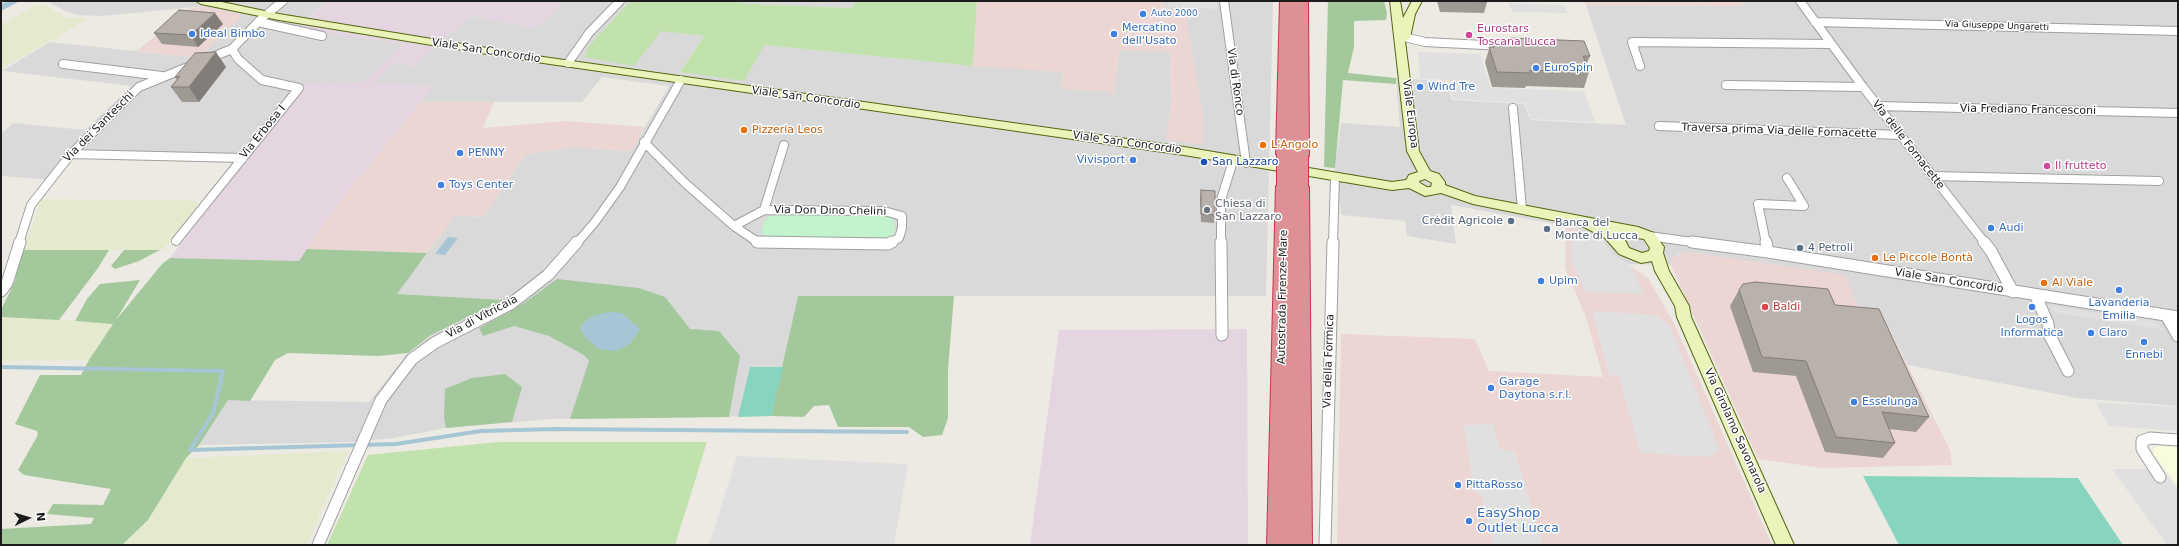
<!DOCTYPE html>
<html>
<head>
<meta charset="utf-8">
<style>
  body { margin:0 }
  #map { position:relative; width:2179px; height:546px; overflow:hidden; background:#eceae2; font-family:"DejaVu Sans",sans-serif }
  canvas { display:block }
  .frame { position:absolute; inset:0; border:2px solid #1c1c1c; pointer-events:none }
  .north { position:absolute; left:8px; top:498px; width:40px; height:40px; -webkit-text-stroke:3px #fff; paint-order:stroke; rotate:85deg; font-size:11px; font-weight:700; line-height:16px; text-align:center; color:#1c1c1c }
  .north::after { content:''; display:block; margin:auto; width:14px; height:18px; background:#1c1c1c; clip-path:polygon(50% 0,100% 100%,50% 72%,0 100%) }
</style>
</head>
<body>
<div id="map">
<canvas width="2179" height="546"></canvas>
<div class="frame"></div>
<div class="north">N</div>
</div>
<script>
const ctx = document.querySelector('canvas').getContext('2d');
ctx.lineJoin = 'round';
function fill(path, color) {
  ctx.fillStyle = color;
  ctx.fill(path, 'evenodd');
}
function poly(rows) {
  const path = new Path2D();
  for (const r of rows) {
    path.moveTo(r[0], r[1]);
    for (let i = 2; i < r.length; i += 2) path.lineTo(r[i], r[i + 1]);
  }
  return path;
}
function stroke(path, color, width, dash) {
  ctx.strokeStyle = color;
  ctx.lineWidth = width;
  ctx.lineCap = dash ? 'butt' : 'round';
  ctx.setLineDash(dash || []);
  ctx.stroke(path);
}
function label(font, color, halo, rows, align = 'center') {
  ctx.font = font + ' "DejaVu Sans",sans-serif';
  ctx.lineWidth = 3;
  ctx.setLineDash([]);
  ctx.textBaseline = 'middle';
  ctx.strokeStyle = halo;
  ctx.fillStyle = color;
  for (const [text, x, y, turn = 0] of rows) {
    ctx.save();
    ctx.translate(x, y);
    ctx.rotate((+turn || 0) * Math.PI / 180);
    ctx.textAlign = isNaN(turn) ? turn : align;
    if (halo) ctx.strokeText(text, 0, 0);
    ctx.fillText(text, 0, 0);
    ctx.restore();
  }
}
fill(poly([
  [47,1,328,1,297,28,404,43,364,82,306,84,244,163,72,157,53,180,1,176,1,134,13,123,85,130,132,86,2,71,50,42,199,58,205,6,102,16,78,15,63,10],
  [565,1,630,1,588,47,584,57,661,30,704,36,680,72,764,45,973,66,1059,71,1063,72,1060,88,1106,91,1114,95,1119,50,1170,52,1171,103,1167,139,1185,10,1166,9,1164,1,1273,1,1266,296,798,296,771,416,550,419,446,428,393,438,354,442,199,445,228,400,369,402,408,353,431,335,502,301,396,294,455,215,483,217,526,154,575,147,631,151,669,86,602,77,582,102,421,102,432,86,372,83,394,63,414,66,431,49,472,16,536,28],
  [729,1,856,1,852,8,749,4],
  [1741,1,2178,1,2178,406,2077,398,1908,365,1890,330,1856,304,1699,253,1679,254,1673,257,1671,265,1628,264,1613,255,1603,242,1589,233,1566,226,1451,205,1456,244,1407,236,1405,221,1341,215,1335,168,1341,123,1400,127,1396,78,1446,81,1452,100,1524,104,1530,120,1626,125,1586,5,1744,6]
]), '#dad9d9');
fill(poly([
  [977,1,1164,1,1166,9,1185,10,1204,124,1203,145,1166,139,1171,103,1170,52,1119,50,1114,95,1106,91,1060,89,1063,72,973,66],
  [1584,1,1741,1,1744,6,1586,5],
  [205,6,243,15,199,58,137,51,187,9],
  [421,102,494,102,483,128,566,121,645,127,631,151,575,147,526,154,483,217,455,215,427,253,307,249,334,209],
  [1566,226,1597,237,1613,255,1648,278,1674,323,1772,545,1337,545,1341,334,1475,339,1489,371,1603,377,1586,317,1565,268],
  [1686,252,1846,275,1856,304,1890,330,1950,450,1952,465,1822,468,1758,459,1671,265,1673,257]
]), '#ecd6d3');
fill(poly([
  [328,1,565,1,536,28,472,16,431,49,414,66,394,63,373,83,432,86,421,102,334,209,299,261,170,258,306,84,364,82,403,44,297,29],
  [1247,329,1248,545,1030,545,1059,330]
]), '#e5d5e0');
fill(poly([
  [2158,446,2178,447,2178,486,2153,454,2154,448]
]), '#f8fbdc');
fill(poly([
  [43,4,65,17,88,19,1,69,1,25,35,6],
  [42,199,163,200,198,201,198,205,163,250,23,250],
  [1,317,113,323,89,360,1,361],
  [348,451,306,545,122,545,148,520,186,458]
]), '#e5eacf');
fill(poly([
  [630,1,729,1,749,4,852,8,856,1,977,1,973,66,764,45,744,81,680,72,704,36,661,31,634,66,584,57,588,47],
  [499,442,707,442,675,545,327,545,368,455]
]), '#c1e2ac');
fill(poly([
  [1328,1,1384,1,1387,13,1386,20,1354,21,1354,47,1348,73,1396,78,1396,84,1343,80,1335,168,1324,167],
  [307,249,427,253,397,294,503,300,431,335,408,353,378,356,288,353,275,360,250,401,228,400,199,445,186,458,148,520,122,545,1,545,1,529,91,524,94,518,47,514,53,504,103,505,111,489,24,475,18,470,38,435,37,431,15,424,40,375,81,375,89,360,113,324,75,321,87,299,100,284,140,280,116,320,162,264,170,258,299,261],
  [23,250,109,250,98,268,59,320,1,317,1,310,15,281,18,261],
  [124,250,160,250,139,261,115,269,111,266],
  [557,279,639,288,665,297,690,329,719,331,740,356,729,417,570,419,589,361,584,355,549,336,514,326,483,336,479,328,523,304],
  [798,296,954,296,948,369,948,418,942,435,923,437,909,427,838,427,829,405,814,406,804,417,771,416],
  [505,374,522,387,512,422,446,428,444,417,445,389,472,378]
]), '#a3c89b');
fill(poly([
  [776,215,883,215,892,219,895,225,894,233,889,238,881,240,767,238,761,231,764,222,768,217]
]), '#c2f3cc');
fill(poly([
  [750,367,783,367,771,416,738,417],
  [1863,476,2078,478,2123,545,1899,545]
]), '#87d5bf');
fill(poly([
  [1168,1,1217,1,1217,9,1169,7],
  [1509,3,1564,5,1568,13,1512,12],
  [1418,52,1480,54,1491,88,1584,91,1595,122,1530,119,1525,103,1453,99,1447,80,1420,78],
  [1583,231,1597,237,1613,255,1631,266,1643,294,1586,292,1572,264,1571,242,1575,237,1584,237],
  [2047,305,2153,321,2165,330,2057,313],
  [1592,311,1656,315,1670,325,1720,451,1709,457,1640,453,1619,376,1609,375],
  [2095,402,2178,407,2178,431,2109,426],
  [1493,424,1500,449,1515,451,1543,545,1494,545,1481,494,1474,492,1464,425],
  [737,456,908,464,894,545,709,545],
  [2112,469,2162,469,2178,490,2178,545,2167,545]
]), '#e0e0e0');
fill(poly([
  [448,237,458,238,445,255,435,254],
  [608,312,622,313,640,329,630,344,616,351,599,349,585,337,580,327,590,317]
]), '#a6c6d6');
stroke(poly([
  [1,367,223,371,213,413,190,450,396,444,481,431,555,429,907,432]
]), '#a6c6d6', 4);
fill(poly([
  [8,1,20,1,1,11,1,4,8,1]
]), '#a6c6d6');
const streetFar1 = poly([
  [1224,1,1246,163],
  [1800,1,1863,87,1985,243],
  [258,22,322,36],
  [1815,22,2178,31],
  [1404,37,1425,42,1504,46],
  [568,63,589,33,620,1],
  [63,64,162,76],
  [1640,66,1632,42,1831,44],
  [1726,85,1863,87],
  [1877,106,2178,113],
  [1513,108,1522,209],
  [1659,126,1900,135],
  [644,142,685,183,734,226],
  [71,154,243,158],
  [1932,176,2159,181],
  [764,210,784,145],
  [734,226,759,243],
  [734,226,764,210,884,211,902,216,902,228,899,238,890,243],
  [1649,236,1699,243],
  [176,241,299,88,262,80,238,59,232,49],
  [19,243,31,205,71,154,139,87,232,49,261,19,283,1],
  [577,243,595,222,620,187,681,80],
  [1221,243,1221,200,1233,161],
  [1333,243,1335,177],
  [1766,243,1758,204,1804,206,1787,178]
]);
const street = poly([
  [757,242,888,244,892,242],
  [1221,242,1222,335],
  [1692,242,1768,252,2178,317],
  [1766,242,1768,252],
  [1984,242,1991,251,2013,292],
  [1,291,7,283,20,242],
  [2036,296,2048,324,2049,334,2068,371],
  [2166,315,2178,336],
  [2160,477,2142,449,2142,441,2150,438,2178,440],
  [318,545,381,400,412,359,436,342,512,303,548,275,577,242],
  [1325,545,1333,242]
]);
const secondary = poly([
  [196,1,217,1,279,14,536,56,1184,147,1392,182,1406,180,1409,175,1418,172,1407,151,1390,1,1400,1,1403,18,1412,1,1422,1,1415,14,1410,38,1405,41,1419,151,1430,171,1439,174,1445,182,1445,185,1475,196,1638,227,1654,233,1664,247,1663,253,1669,271,1689,306,1691,317,1794,545,1776,545,1677,317,1675,306,1655,271,1652,261,1641,263,1619,254,1605,238,1582,226,1473,204,1441,193,1425,196,1409,188,1392,190,1184,155,536,62,279,20,201,4,196,1],
  [1425,179,1432,183,1431,187,1427,187,1420,183,1419,181,1425,179],
  [1630,237,1644,239,1650,248,1649,251,1642,253,1629,248,1625,240,1630,237]
]);
const highway = poly([
  [1280,1,1308,1,1309,156,1306,160,1300,162,1294,160,1292,157,1285,160,1279,158,1276,154,1280,1],
  [1285,180,1293,184,1300,181,1306,183,1309,187,1312,545,1267,545,1276,186,1279,182,1285,180]
]);
stroke(streetFar1, '#a0a0a0', 10);
stroke(street, '#a0a0a0', 13);
stroke(secondary, '#53670f', 2);
stroke(highway, '#c63455', 2);
stroke(streetFar1, '#fff', 8);
stroke(street, '#fff', 11);
fill(secondary, '#e9f3ba');
fill(highway, '#dd9096');
const highwayBridge = poly([
  [1285,154,1285,186],
  [1300,156,1300,187]
]);
stroke(highwayBridge, '#c63455', 18, []);
stroke(highwayBridge, '#dd9096', 16);
fill(poly([
  [1437,1,1487,1,1487,2,1484,13,1440,12],
  [223,24,198,47,162,44,154,33],
  [1511,38,1590,56,1586,65,1589,72,1584,88,1526,86,1525,88,1492,87,1485,62,1492,40,1510,41],
  [226,67,199,102,182,102,171,87,177,80,175,77],
  [1201,190,1215,215,1214,223,1201,222,1200,198],
  [1739,290,1835,305,1929,417,1916,432,1889,429,1895,443,1883,458,1825,452,1796,376,1753,372,1730,306]
]), '#9f9994');
fill(poly([
  [215,13,223,24,198,47,191,35],
  [216,52,226,67,199,102,189,87]
]), '#827d78');
const building = poly([
  [1457,1,1487,1,1487,2,1457,1],
  [179,10,215,13,191,35,154,33,179,10],
  [1511,38,1584,41,1590,56,1583,56,1589,72,1530,70,1530,73,1497,72,1489,47,1494,47,1492,40,1512,41,1511,38],
  [216,52,189,87,171,87,180,76,175,77,195,53,216,52],
  [1201,190,1215,191,1215,215,1201,214,1201,190],
  [1756,282,1828,289,1835,305,1879,309,1929,417,1882,412,1895,443,1836,437,1806,361,1762,357,1739,290,1743,284,1756,282]
]);
fill(building, '#b9b2ac');
stroke(building, '#827d78', 1);
for (const [x, y, r, color] of [
  [1143,14,4,"#3f7fe0"],
  [192,34,4,"#3f7fe0"],
  [1114,34,4,"#3f7fe0"],
  [1469,35,4,"#d1479c"],
  [1536,68,4,"#3f7fe0"],
  [1420,87,4,"#3f7fe0"],
  [744,130,4,"#e8710a"],
  [1263,145,4,"#e8710a"],
  [460,153,4,"#3f7fe0"],
  [1133,160,4,"#3f7fe0"],
  [1204,162,4,"#1a4fb4"],
  [2047,166,4,"#d1479c"],
  [441,185,4,"#3f7fe0"],
  [1207,210,4,"#6b7280"],
  [1511,221,4,"#5c6f8a"],
  [1991,228,4,"#3f7fe0"],
  [1547,229,4,"#5c6f8a"],
  [1800,248,4,"#5c6f8a"],
  [1875,258,4,"#e8710a"],
  [1541,281,4,"#3f7fe0"],
  [2044,283,4,"#e8710a"],
  [2119,290,4,"#3f7fe0"],
  [1765,307,4,"#e0444e"],
  [2032,307,4,"#3f7fe0"],
  [2091,333,4,"#3f7fe0"],
  [2144,342,4,"#3f7fe0"],
  [1491,388,4,"#3f7fe0"],
  [1854,402,4,"#3f7fe0"],
  [1458,485,4,"#3f7fe0"],
  [1469,521,4,"#3f7fe0"]
]) {
  const dot = new Path2D();
  dot.arc(x, y, r, 0, 2 * Math.PI);
  ctx.fillStyle = color;
  ctx.fill(dot);
  stroke(dot, '#fff', 1.5);
}
label('9px', '#366cbe', '#fff', [
  ["Auto 2000",1151,14]
], 'left');
label('9px', '#1c1c1c', '#fff', [
  ["Via Giuseppe Ungaretti",1997,26,2]
]);
label('11px', '#366cbe', '#fff', [
  ["Mercatino",1122,28],
  ["dell'Usato",1122,41],
  ["Ideal Bimbo",200,34],
  ["EuroSpin",1544,68],
  ["Wind Tre",1428,87],
  ["PENNY",468,153],
  ["Vivisport",1125,160,"right"],
  ["Toys Center",449,185],
  ["Audi",1999,228],
  ["Upim",1549,281],
  ["Lavanderia",2119,303,"center"],
  ["Emilia",2119,316,"center"],
  ["Logos",2032,320,"center"],
  ["Informatica",2032,333,"center"],
  ["Claro",2099,333],
  ["Ennebi",2144,355,"center"],
  ["Garage",1499,382],
  ["Daytona s.r.l.",1499,395],
  ["Esselunga",1862,402],
  ["PittaRosso",1466,485]
], 'left');
label('11px', '#b23c85', '#fff', [
  ["Eurostars",1477,29],
  ["Toscana Lucca",1477,42],
  ["Il frutteto",2055,166]
], 'left');
label('11px', '#1c1c1c', '#fff', [
  ["Viale San Concordio",486,51,9],
  ["Via di Ronco",1235,82,82],
  ["Viale San Concordio",806,98,8],
  ["Via Frediano Francesconi",2028,110,1],
  ["Viale Europa",1410,114,83],
  ["Via dei Santeschi",99,127,-45],
  ["Traversa prima Via delle Fornacette",1779,131,2],
  ["Via Erbosa I",263,132,-51],
  ["Viale San Concordio",1127,143,8],
  ["Via delle Fornacette",1908,145,52],
  ["Via Don Dino Chelini",830,211,1],
  ["Viale San Concordio",1949,281,9],
  ["Autostrada Firenze-Mare",1283,297,-89],
  ["Via di Vitricaia",482,317,-28],
  ["Via della Formica",1329,361,-88],
  ["Via Girolamo Savonarola",1735,431,66]
]);
label('11px', '#c56008', '#fff', [
  ["Pizzeria Leos",752,130],
  ["L'Angolo",1271,145],
  ["Le Piccole Bontà",1883,258],
  ["Al Viale",2052,283]
], 'left');
label('11px', '#164399', '#fff', [
  ["San Lazzaro",1212,162]
], 'left');
label('11px', '#5b616d', '#fff', [
  ["Chiesa di",1215,204],
  ["San Lazzaro",1215,217]
], 'left');
label('11px', '#4e5e75', '#fff', [
  ["Crédit Agricole",1503,221,"right"],
  ["Banca del",1555,223],
  ["Monte di Lucca",1555,236],
  ["4 Petroli",1808,248]
], 'left');
label('11px', '#be3a42', '#fff', [
  ["Baldi",1773,307]
], 'left');
label('13px', '#366cbe', '#fff', [
  ["EasyShop",1477,514],
  ["Outlet Lucca",1477,529]
], 'left');
</script>
</body>
</html>
